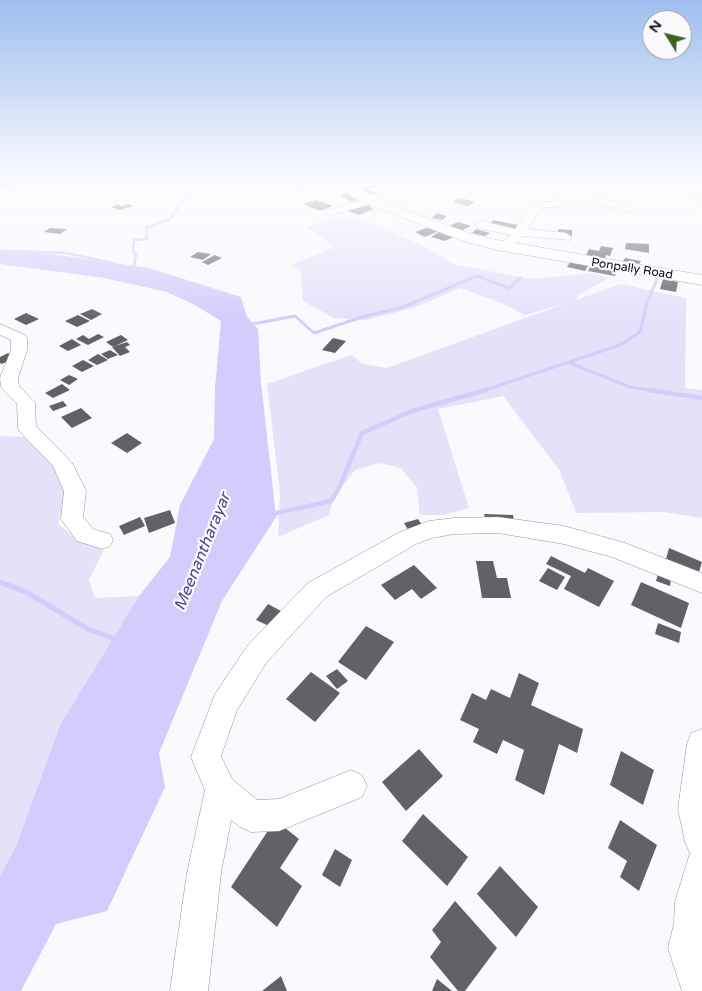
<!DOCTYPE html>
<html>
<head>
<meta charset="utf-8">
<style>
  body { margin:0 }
  #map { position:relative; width:702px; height:991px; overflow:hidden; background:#f9f9fe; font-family:"Varela Round",sans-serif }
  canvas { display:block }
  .north { position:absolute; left:642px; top:10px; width:50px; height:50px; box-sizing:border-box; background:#f9f9fe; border:1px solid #9a9a9e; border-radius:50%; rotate:306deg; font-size:14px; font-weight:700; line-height:20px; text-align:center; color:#0c0c0d }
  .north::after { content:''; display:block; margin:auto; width:18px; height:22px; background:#3a6420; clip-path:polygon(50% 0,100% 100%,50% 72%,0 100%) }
</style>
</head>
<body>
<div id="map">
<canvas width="702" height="991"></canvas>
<div class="north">N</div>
</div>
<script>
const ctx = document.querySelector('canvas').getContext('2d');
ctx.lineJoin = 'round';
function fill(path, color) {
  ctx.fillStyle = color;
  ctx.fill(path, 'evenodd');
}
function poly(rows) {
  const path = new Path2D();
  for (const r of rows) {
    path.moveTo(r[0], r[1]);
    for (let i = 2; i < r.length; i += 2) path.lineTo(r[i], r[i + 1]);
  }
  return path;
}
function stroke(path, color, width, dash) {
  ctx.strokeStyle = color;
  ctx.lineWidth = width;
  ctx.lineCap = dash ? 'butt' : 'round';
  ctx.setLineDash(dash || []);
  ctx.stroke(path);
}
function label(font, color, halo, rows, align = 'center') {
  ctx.font = font + ' "Varela Round",sans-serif';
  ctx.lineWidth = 4.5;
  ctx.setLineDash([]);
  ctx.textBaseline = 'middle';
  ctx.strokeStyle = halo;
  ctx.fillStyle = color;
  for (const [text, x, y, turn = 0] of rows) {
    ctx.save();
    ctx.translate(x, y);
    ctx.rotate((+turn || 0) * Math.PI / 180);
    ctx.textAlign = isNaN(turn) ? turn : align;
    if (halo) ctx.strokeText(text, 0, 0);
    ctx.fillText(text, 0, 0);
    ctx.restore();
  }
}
fill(poly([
  [347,217,372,224,426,247,453,264,531,279,592,273,608,278,579,295,576,300,620,284,686,298,685,388,702,390,702,518,664,512,576,513,560,471,503,396,438,409,469,508,444,515,420,515,417,488,401,468,379,463,355,470,333,498,329,515,278,537,280,493,267,384,351,355,363,364,387,368,564,304,525,315,502,303,460,288,416,307,366,320,334,318,303,301,301,271,292,264,327,251,334,245,306,228,332,218],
  [0,436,30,437,53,460,67,493,58,524,80,541,105,547,89,580,95,598,139,596,60,725,16,846,0,876]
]), '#e4e2f9');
fill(poly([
  [0,249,51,254,149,268,241,297,247,317,258,329,261,383,276,517,222,601,159,753,165,787,107,911,56,924,21,991,0,991,0,876,16,846,60,725,139,596,170,557,180,505,214,439,215,388,221,321,193,304,167,292,104,278,0,264]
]), '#d3cdfd');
stroke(poly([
  [282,183,307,194],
  [16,251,66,253,113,263],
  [134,267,136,254,133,252,134,240,147,239,146,228,170,219,188,194,205,183]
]), '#d3cdfd', 2.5);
stroke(poly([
  [247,325,295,316,314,333,362,317,403,307,477,276,509,288,520,278],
  [570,363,630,387,656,391],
  [482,391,620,345,640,332,647,303,657,279]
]), '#d3cdfd', 3);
stroke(poly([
  [648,390,702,398],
  [272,514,331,501,339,488,362,433,412,411,486,390]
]), '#d3cdfd', 4.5);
stroke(poly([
  [0,582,26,592,88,629,117,640]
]), '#d3cdfd', 5.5);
fill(poly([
  [11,183,16,186,3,189,0,187,0,185],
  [374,185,378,187,363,191,369,190,377,194,366,197,353,188],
  [348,193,359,200,351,202,340,195],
  [459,198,469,200,475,202,468,206,452,202],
  [316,200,333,206,320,211,303,204],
  [118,204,121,206,128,204,133,206,120,210,111,207],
  [367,204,372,206,369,207,374,209,359,215,346,210],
  [437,213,447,216,442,220,432,218],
  [493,220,527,227,524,231,490,224],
  [458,222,471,226,461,231,447,227],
  [429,227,439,231,425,237,415,232],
  [50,228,67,229,60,234,44,232],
  [476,229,490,233,485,236,472,233],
  [558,229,572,230,572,236,558,234],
  [439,232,453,237,445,241,431,237],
  [626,243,649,244,649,253,625,249],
  [601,246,613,248,610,256,606,255,605,259,596,257,595,260,585,258,589,249,599,251],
  [198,252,211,254,203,260,190,257],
  [215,255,222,258,208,265,202,262],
  [625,258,641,261,639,264,623,261],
  [570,262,588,266,585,271,567,267],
  [591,265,617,270,615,276,588,271],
  [663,279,678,282,676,292,660,289],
  [92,309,102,314,91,320,80,314],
  [26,313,39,319,26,325,14,319],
  [78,315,90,321,77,327,65,321],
  [98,334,104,337,88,345,76,339,83,335,89,339],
  [121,335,128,340,113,347,106,342],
  [333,338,346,341,335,353,322,350],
  [72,339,81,345,68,351,59,346],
  [127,342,130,345,125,347,130,352,120,356,112,347],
  [110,350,118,355,108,359,101,354],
  [8,353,16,357,2,364,0,363,0,357],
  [98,354,108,360,97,365,88,360],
  [83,360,94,366,82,372,72,366],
  [69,375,78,379,69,385,60,380],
  [62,384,70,390,53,398,45,393],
  [63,401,67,406,53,411,49,406],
  [81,408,92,418,72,428,61,417],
  [127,433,142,443,127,453,111,443],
  [170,510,175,523,149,533,144,518],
  [484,514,513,515,514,523,486,522],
  [140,517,145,526,124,535,119,526],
  [418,519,424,528,410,533,404,523],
  [669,548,702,562,699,572,666,559],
  [551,556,585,573,588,568,614,581,599,607,564,589,571,576,546,564],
  [476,561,493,561,497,578,507,578,511,598,482,598],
  [414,565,437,588,421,599,412,589,395,600,381,585],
  [548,568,565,577,557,590,539,581],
  [658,574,671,578,670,586,656,581],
  [641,582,689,603,681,628,631,605],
  [268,604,281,611,269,626,256,620],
  [658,623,681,632,679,643,655,634],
  [366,626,394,642,366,680,338,662],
  [337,669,348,681,337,689,326,676],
  [311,672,340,693,315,722,286,699],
  [519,673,539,683,531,705,583,729,577,753,559,744,544,795,515,780,524,750,503,740,497,754,473,742,479,729,460,720,472,693,486,700,491,689,510,698],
  [419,749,443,776,406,811,382,782],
  [621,751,654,770,643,805,610,785],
  [423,814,468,857,447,886,402,841],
  [275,820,299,839,280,868,302,886,277,927,231,887],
  [620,820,657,845,639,891,620,877,627,861,608,848],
  [335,849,352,860,340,887,322,875],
  [500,866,538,907,516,937,477,894],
  [455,901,497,948,465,991,458,991,430,957,441,942,432,930],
  [281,976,287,991,262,991],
  [437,979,452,991,432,991]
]), '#626166');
const minor = poly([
  [531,183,547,183,632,207,634,209,628,212,574,199,561,206,541,208,527,229,566,233,572,237,570,240,523,236,509,250,501,250,499,247,501,244,511,235,478,228,476,225,478,222,482,221,515,229,534,203,554,201,563,196,531,183],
  [652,183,668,183,702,194,702,201,652,183],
  [371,198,375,199,377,201,375,203,331,215,325,212,327,210,371,198],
  [0,324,25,335,27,338,27,350,18,378,19,386,35,403,36,426,72,463,86,491,83,517,93,529,110,534,113,540,110,546,102,549,77,541,61,519,64,491,53,466,20,432,18,428,17,404,1,387,0,378,11,350,11,340,0,335,0,324],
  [498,517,564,526,625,543,702,573,702,593,612,557,564,544,498,533,454,534,432,538,416,544,326,597,266,663,237,710,221,756,232,779,257,800,279,799,351,770,362,775,367,786,362,797,279,831,251,832,240,827,231,820,221,873,208,991,170,991,187,873,205,790,191,757,215,694,248,645,308,583,400,532,429,521,454,518,498,517],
  [702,729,702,991,682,991,668,948,674,924,675,902,690,853,685,842,678,809,687,744,691,733,702,729]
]);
const major = poly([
  [329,183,347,183,410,212,472,234,497,240,702,275,702,285,497,250,460,240,360,201,329,183]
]);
stroke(minor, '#939297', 1);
stroke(major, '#939297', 1);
fill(minor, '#fff');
fill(major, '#fff');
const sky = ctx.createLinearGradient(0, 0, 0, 322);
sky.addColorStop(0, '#9fbef0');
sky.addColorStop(0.57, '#fcfcff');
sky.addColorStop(1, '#fcfcff00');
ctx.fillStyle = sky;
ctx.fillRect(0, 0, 702, 322);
label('12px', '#0c0c0d', '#f9f9fe', [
  ["Ponpally Road",632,269,9]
]);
label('italic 16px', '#56478e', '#f9f9fe', [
  ["Meenantharayar",203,552,-68]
]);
</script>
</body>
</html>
